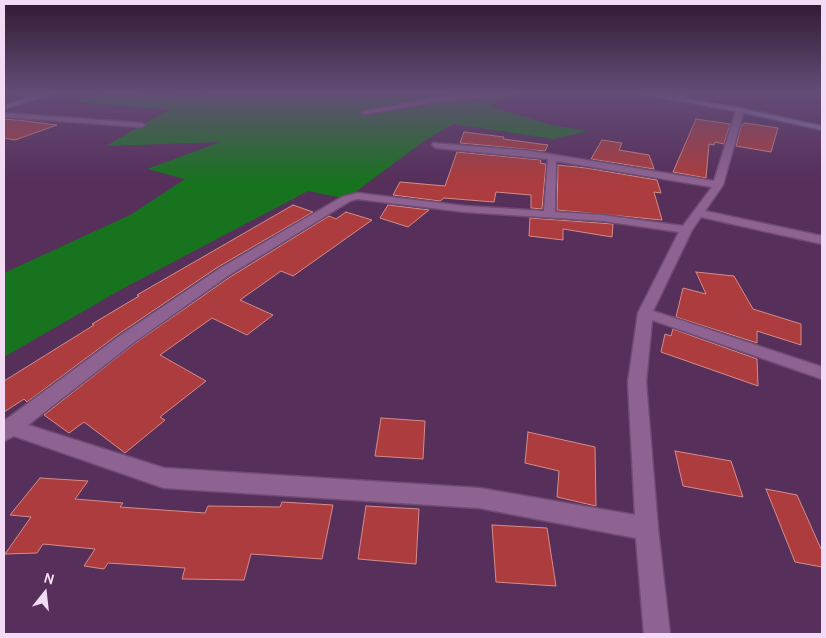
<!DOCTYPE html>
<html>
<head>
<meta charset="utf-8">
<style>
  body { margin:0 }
  #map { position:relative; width:826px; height:638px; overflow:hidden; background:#572f5b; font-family:Cabin,sans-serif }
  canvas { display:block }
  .frame { position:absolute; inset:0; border:5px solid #f3dbf5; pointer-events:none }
  .north { position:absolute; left:20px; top:568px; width:50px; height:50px; -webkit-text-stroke:4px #572f5b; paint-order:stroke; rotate:16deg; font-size:14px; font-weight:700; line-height:20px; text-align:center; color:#f3dbf5 }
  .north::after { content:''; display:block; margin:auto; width:18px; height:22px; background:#f3dbf5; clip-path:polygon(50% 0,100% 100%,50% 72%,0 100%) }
</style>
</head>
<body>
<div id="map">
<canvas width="826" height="638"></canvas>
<div class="frame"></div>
<div class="north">N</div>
</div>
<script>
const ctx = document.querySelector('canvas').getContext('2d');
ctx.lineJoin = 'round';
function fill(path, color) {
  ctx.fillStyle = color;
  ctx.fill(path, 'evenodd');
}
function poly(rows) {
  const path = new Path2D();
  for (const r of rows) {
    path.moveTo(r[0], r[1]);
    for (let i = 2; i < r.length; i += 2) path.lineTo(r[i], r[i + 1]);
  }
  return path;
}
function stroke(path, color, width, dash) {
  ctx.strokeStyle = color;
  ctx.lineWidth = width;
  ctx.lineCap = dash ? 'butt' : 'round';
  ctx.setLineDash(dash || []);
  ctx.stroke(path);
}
fill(poly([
  [105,92,132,92,195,97,206,92,520,92,489,106,551,125,588,131,553,139,453,124,424,141,346,199,308,191,122,289,4,357,4,273,132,214,185,179,147,169,220,142,106,146,168,110,76,102]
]), '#18731e');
const building = poly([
  [4,119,17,120,57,125,15,140,4,138,4,119],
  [696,119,730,124,724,144,715,142,714,145,709,144,706,178,673,172,696,119],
  [745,123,778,128,771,152,736,146,741,126,745,123],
  [464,132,504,137,503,139,548,145,545,151,460,143,464,132],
  [602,140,622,143,619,150,649,155,654,169,591,159,602,140],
  [457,152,541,160,540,163,546,164,542,209,531,208,531,195,496,192,494,202,444,198,440,201,393,195,400,182,445,186,457,152],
  [558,165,586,168,657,180,661,193,654,192,662,220,557,210,558,165],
  [293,205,313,212,218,267,120,333,27,402,24,399,4,412,4,381,94,325,92,324,139,296,137,295,293,205],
  [388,205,429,210,408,227,380,218,388,205],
  [346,212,372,220,293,276,281,271,240,300,273,315,247,335,212,318,160,355,206,381,160,417,165,420,125,453,84,422,69,433,44,415,134,344,230,277,329,216,336,219,346,212],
  [530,218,613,224,612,237,563,229,563,240,529,236,530,218],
  [696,272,734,276,753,309,801,324,801,345,757,331,757,343,676,317,683,288,706,294,696,272],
  [673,329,757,359,758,386,661,352,665,334,671,336,673,329],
  [381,418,425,421,423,459,375,456,381,418],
  [528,432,595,447,596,506,557,497,559,471,525,463,528,432],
  [675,451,731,461,743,497,683,486,675,451],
  [40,478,88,481,75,499,123,503,120,507,205,513,208,506,280,507,282,502,333,505,322,559,251,554,244,580,182,579,185,568,108,563,104,569,84,566,95,549,43,544,37,553,5,554,31,517,10,515,40,478],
  [766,489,797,495,822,551,822,567,795,562,766,489],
  [366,506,419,509,416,564,358,559,366,506],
  [492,525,547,528,556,586,496,582,492,525]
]);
fill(building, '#ac3c3d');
stroke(building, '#d48d89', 1);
const street = poly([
  [7,92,24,92,43,96,40,98,7,92],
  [497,92,518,92,515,94,434,102,365,114,361,112,434,98,497,92],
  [683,92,689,92,682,101,678,101,677,100,683,92],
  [737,108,744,110,723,185,705,211,822,236,822,244,701,217,692,230,653,311,822,367,822,379,652,320,646,382,658,529,670,634,644,634,636,538,479,508,164,488,14,436,4,441,4,421,121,335,219,269,342,197,357,193,465,206,544,211,548,159,436,148,432,145,433,143,531,151,714,181,737,108],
  [556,161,712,187,683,226,603,215,555,212,556,161],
  [357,199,465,212,603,221,679,232,638,313,628,382,635,515,479,488,164,468,28,425,133,343,229,275,350,201,357,199],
  [4,113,141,123,145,125,141,127,4,117,4,113]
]);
const secondary = poly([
  [48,92,58,92,4,109,4,105,48,92],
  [630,92,644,92,740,108,822,126,822,130,740,112,630,92]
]);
stroke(street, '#6f4c72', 3);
stroke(secondary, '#6f4c72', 3);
fill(street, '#8e6392');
fill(secondary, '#8876af');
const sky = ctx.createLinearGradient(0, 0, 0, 181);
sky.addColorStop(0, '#301a32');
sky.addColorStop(0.51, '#634d77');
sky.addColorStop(1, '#634d7700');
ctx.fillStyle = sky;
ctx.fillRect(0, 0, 826, 181);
</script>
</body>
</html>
